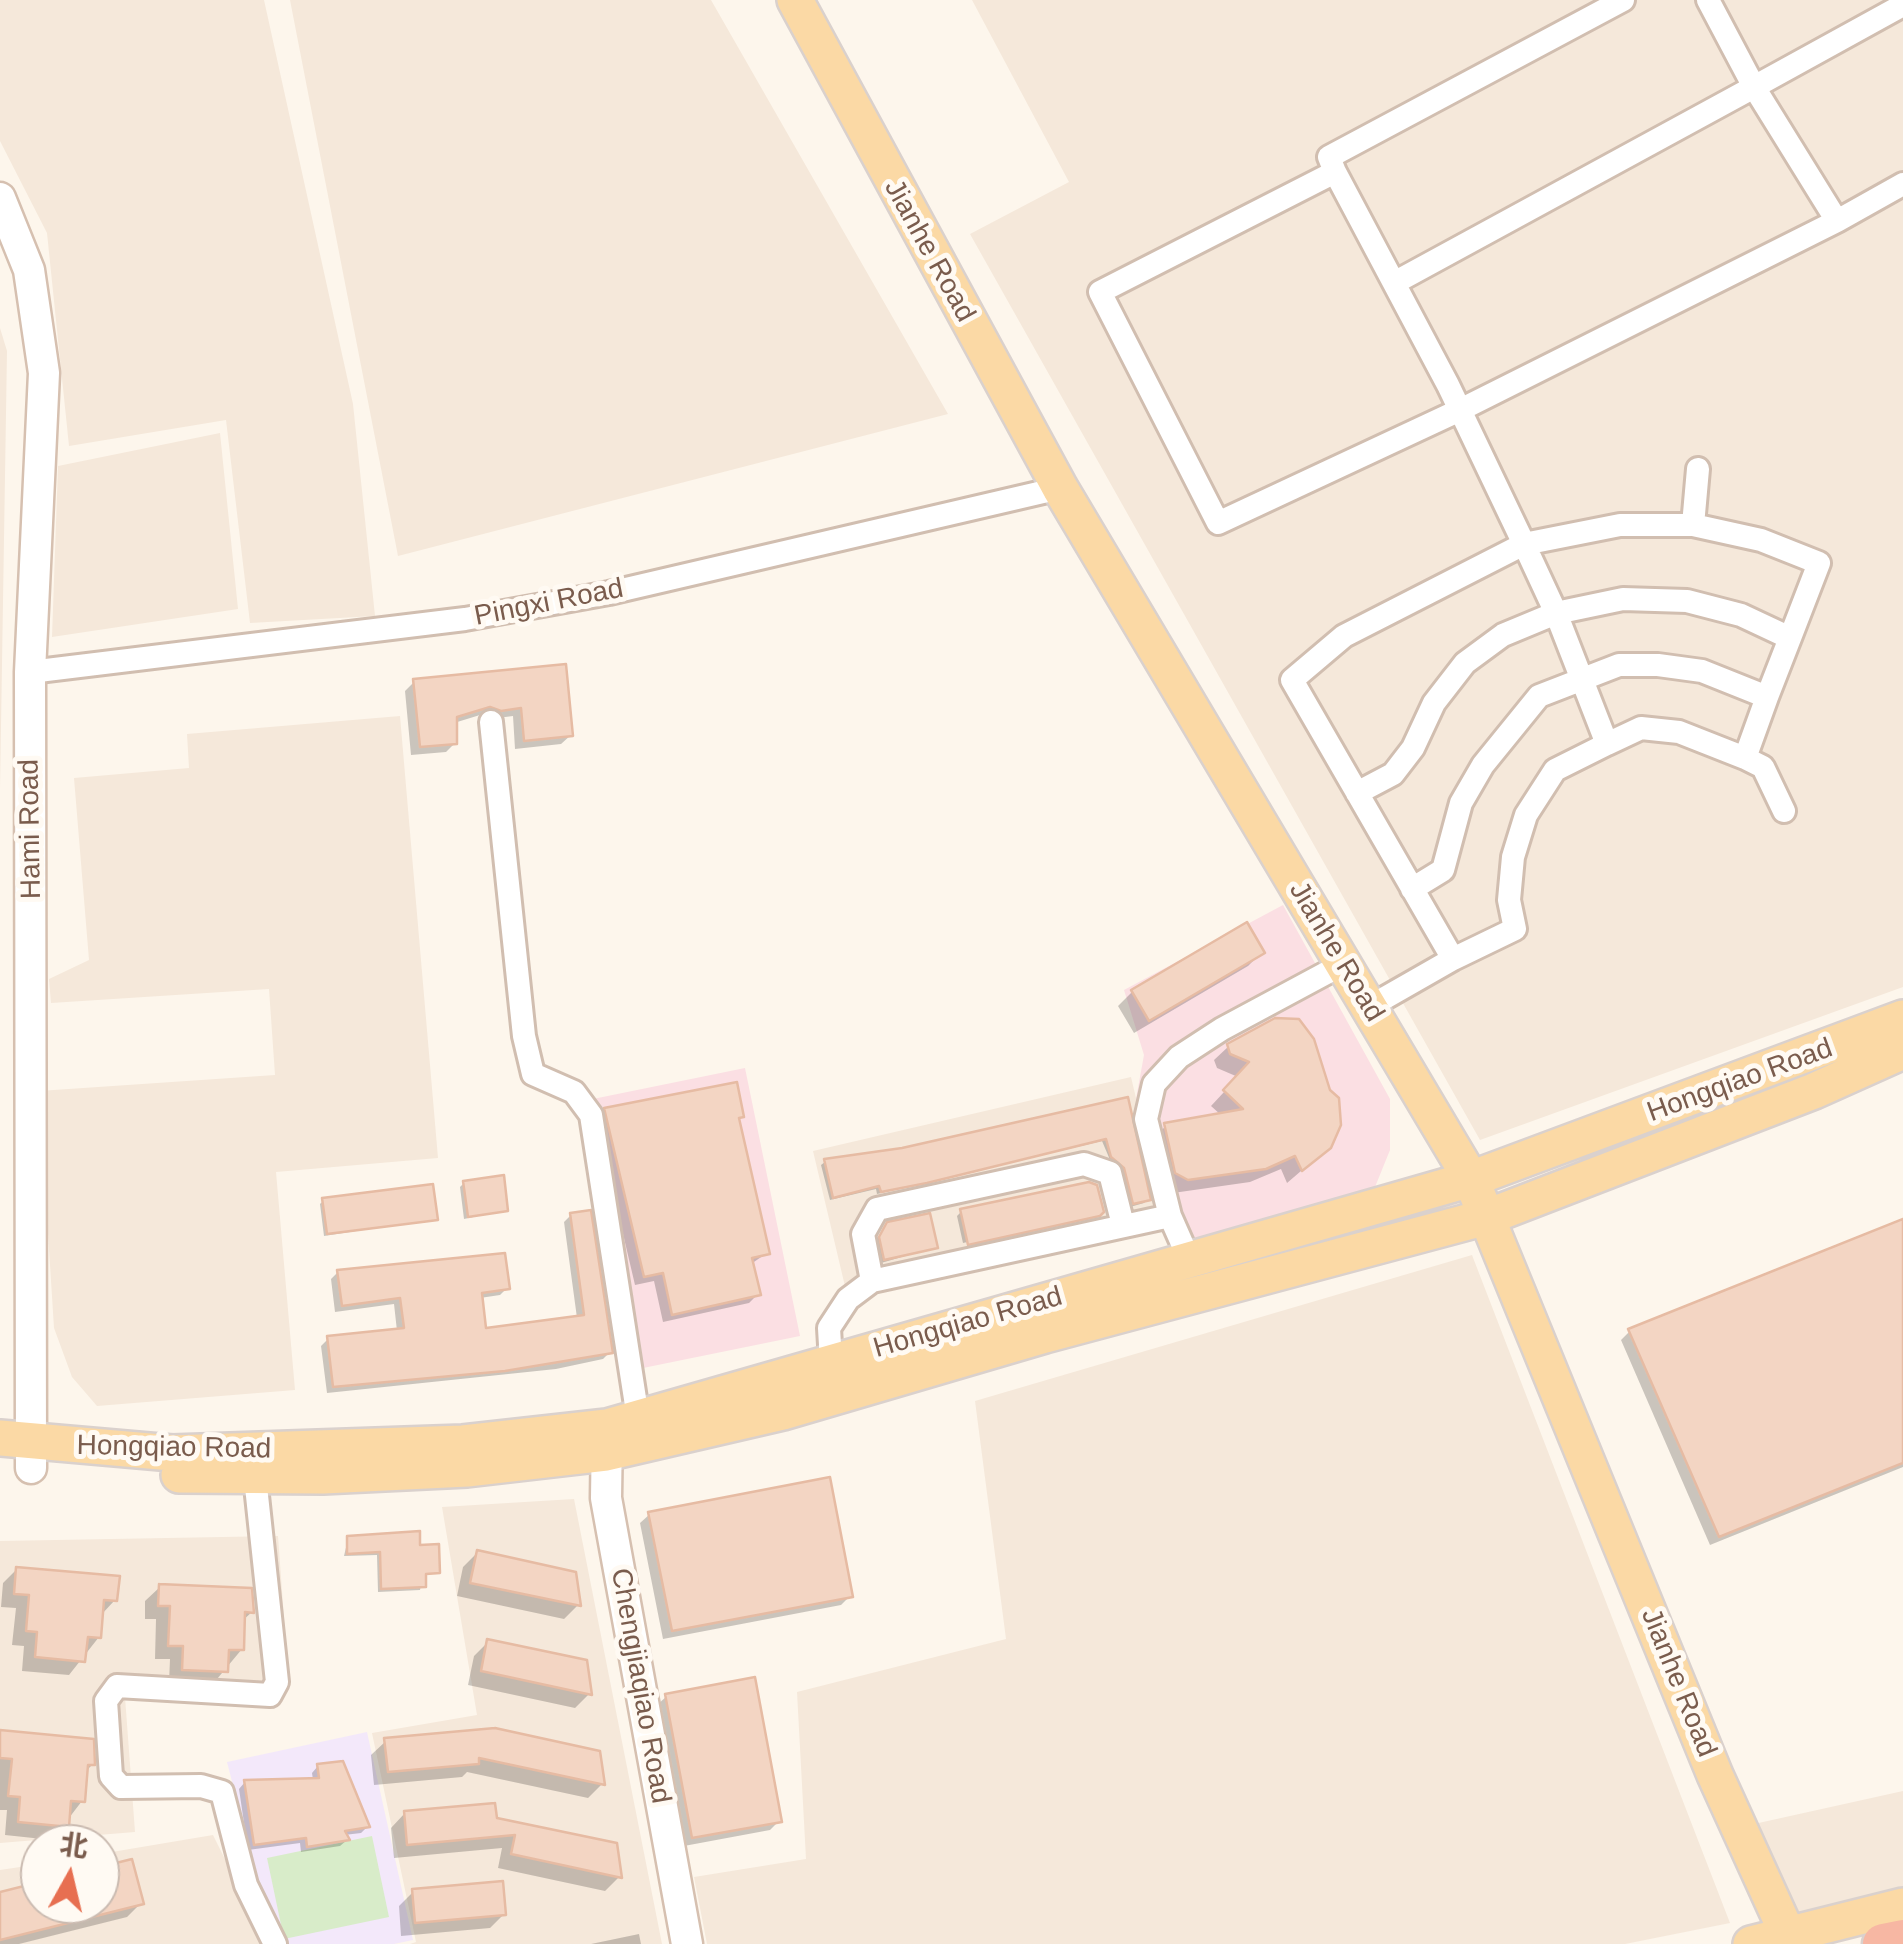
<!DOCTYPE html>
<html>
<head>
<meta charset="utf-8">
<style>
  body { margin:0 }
  #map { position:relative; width:1903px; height:1944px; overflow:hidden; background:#fdf6ec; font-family:Helvetica,"Noto Sans SC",sans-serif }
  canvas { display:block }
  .north { position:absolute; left:20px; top:1824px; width:100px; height:100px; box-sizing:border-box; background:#fffaf3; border:2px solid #cabbb1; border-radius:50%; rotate:8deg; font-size:28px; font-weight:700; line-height:40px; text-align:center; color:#7a5c4d }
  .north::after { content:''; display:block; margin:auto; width:35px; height:45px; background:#e76f51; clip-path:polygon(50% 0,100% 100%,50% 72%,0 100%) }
</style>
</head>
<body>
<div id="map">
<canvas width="1903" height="1944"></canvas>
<div class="north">北</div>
</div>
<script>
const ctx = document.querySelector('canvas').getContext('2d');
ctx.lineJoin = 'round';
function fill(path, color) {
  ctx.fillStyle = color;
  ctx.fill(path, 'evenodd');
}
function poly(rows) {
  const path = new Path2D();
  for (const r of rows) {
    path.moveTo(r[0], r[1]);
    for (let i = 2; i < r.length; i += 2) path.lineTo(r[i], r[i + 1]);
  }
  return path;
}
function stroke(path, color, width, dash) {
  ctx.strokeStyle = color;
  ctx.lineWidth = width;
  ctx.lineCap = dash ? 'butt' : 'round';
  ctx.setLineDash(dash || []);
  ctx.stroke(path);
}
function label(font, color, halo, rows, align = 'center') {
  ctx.font = font + ' Helvetica,sans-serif';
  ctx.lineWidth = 10;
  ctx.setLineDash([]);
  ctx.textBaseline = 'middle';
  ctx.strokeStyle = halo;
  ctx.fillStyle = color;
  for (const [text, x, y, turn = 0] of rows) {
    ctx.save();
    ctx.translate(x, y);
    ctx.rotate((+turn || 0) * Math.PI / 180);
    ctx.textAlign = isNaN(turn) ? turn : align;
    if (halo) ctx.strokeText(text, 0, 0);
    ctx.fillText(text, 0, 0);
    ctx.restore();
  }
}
fill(poly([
  [0,0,264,0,353,404,375,616,250,623,226,420,69,446,47,233,0,141],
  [290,0,711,0,948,414,398,556],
  [972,0,1903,0,1903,987,1480,1140,970,234,1069,182],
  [0,328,7,351,0,789],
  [220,433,238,609,52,637,58,466],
  [400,716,438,1158,276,1172,295,1390,97,1406,72,1377,54,1328,39,1091,275,1075,269,989,51,1003,49,979,89,960,74,778,189,768,187,734],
  [1131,1077,1166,1225,848,1299,813,1151],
  [1472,1255,1730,1923,1625,1944,707,1944,694,1877,806,1859,797,1692,1006,1639,975,1401],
  [574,1499,662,1944,410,1944,416,1942,372,1733,477,1715,442,1507],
  [278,1536,289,1687,125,1697,135,1832,0,1843,0,1541],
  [1903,1791,1903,1888,1799,1912,1754,1824],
  [213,1835,267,1944,0,1944,0,1870,40,1864,40,1904,100,1904,100,1854]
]), '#f5e8da');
fill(poly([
  [367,1732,413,1940,394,1944,274,1944,227,1762]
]), '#f3e8fa');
fill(poly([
  [1283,905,1390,1099,1390,1150,1375,1187,1177,1248,1166,1225,1136,1099,1144,1055,1124,990],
  [745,1068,800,1336,643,1368,588,1100]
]), '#fbdfe3');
fill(poly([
  [372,1836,389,1917,284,1939,267,1858]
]), '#d8ecc9');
fill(poly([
  [564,667,571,735,561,744,515,749,513,716,490,719,480,715,454,723,455,743,446,752,411,755,405,691,414,682],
  [1262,952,1248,966,1134,1033,1118,1006,1132,992],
  [1275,1020,1329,1147,1287,1183,1281,1169,1250,1182,1173,1193,1151,1140,1166,1126,1221,1115,1211,1106,1238,1077,1217,1068,1214,1060,1229,1046],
  [1126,1100,1148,1199,1144,1203,1130,1207,1102,1141,877,1194,876,1189,830,1200,821,1165,825,1162,902,1150],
  [605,1110,741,1116,737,1121,767,1253,751,1264,758,1294,749,1303,663,1322,654,1281,635,1285,596,1119],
  [464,1183,506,1210,464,1219,460,1187],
  [324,1200,435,1219,324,1236,320,1204],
  [1100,1211,963,1243,957,1216,961,1212],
  [571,1215,610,1352,603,1359,556,1369,327,1393,321,1346,328,1339,397,1331,394,1304,335,1312,331,1279,338,1272,507,1288,500,1295,480,1298,483,1331,577,1318,564,1222],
  [1903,1222,1903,1467,1710,1545,1621,1340,1630,1331],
  [883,1229,936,1247,881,1263,876,1242],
  [650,1514,850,1596,841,1605,663,1639,640,1523],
  [348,1539,418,1548,437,1572,423,1576,420,1590,378,1592,377,1555,344,1556],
  [477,1553,578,1605,564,1619,457,1596,463,1567],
  [17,1569,115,1600,101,1615,99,1637,69,1675,22,1671,24,1646,12,1645,16,1608,1,1607,3,1583],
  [160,1587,252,1612,242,1621,242,1649,212,1685,169,1683,170,1659,155,1659,156,1619,145,1619,145,1601],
  [488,1642,589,1694,575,1708,468,1685,474,1656],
  [667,1696,779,1821,770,1830,684,1846,657,1705],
  [495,1731,602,1784,588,1798,467,1772,462,1777,374,1785,371,1755,386,1741],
  [0,1733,93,1764,85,1772,82,1801,52,1840,5,1835,7,1810,0,1810],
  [318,1766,367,1827,361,1833,344,1835,347,1840,340,1846,301,1852,300,1843,248,1850,239,1789,245,1782,313,1780,312,1773],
  [405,1813,494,1820,619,1877,605,1891,498,1868,502,1848,394,1858,391,1828],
  [100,1870,141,1903,127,1917,19,1944,0,1944,0,1895,40,1885,40,1904,100,1904],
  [413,1892,504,1914,490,1928,401,1936,399,1906],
  [639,1934,641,1944,591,1944]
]), '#0003');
const building = poly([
  [566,664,573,736,524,741,521,708,501,711,490,707,457,717,457,744,420,747,413,679,566,664],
  [1247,922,1265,953,1149,1021,1131,990,1247,922],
  [1275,1018,1299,1019,1314,1039,1330,1090,1339,1098,1341,1125,1331,1148,1302,1171,1295,1156,1266,1169,1188,1180,1175,1173,1164,1123,1243,1109,1223,1090,1249,1062,1230,1054,1227,1044,1275,1018],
  [737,1082,744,1117,739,1118,770,1254,752,1258,761,1295,672,1315,663,1273,644,1277,604,1108,737,1082],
  [1128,1097,1151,1200,1133,1204,1124,1168,1111,1157,1106,1139,927,1183,881,1192,879,1186,833,1198,824,1159,902,1148,1128,1097],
  [504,1175,508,1211,468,1217,463,1181,504,1175],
  [1089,1182,1097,1185,1104,1212,1100,1216,968,1245,960,1209,1089,1182],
  [433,1184,438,1220,327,1234,322,1198,433,1184],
  [591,1210,613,1353,505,1371,333,1387,327,1336,404,1328,400,1298,342,1306,337,1270,505,1253,510,1289,482,1293,486,1328,584,1315,570,1213,591,1210],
  [930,1213,938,1248,884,1260,879,1237,887,1222,930,1213],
  [1903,1219,1903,1463,1719,1537,1628,1329,1903,1219],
  [830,1477,853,1597,672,1631,648,1512,830,1477],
  [420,1531,420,1545,439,1544,440,1573,426,1574,426,1587,381,1589,380,1552,347,1554,347,1536,420,1531],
  [477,1550,576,1572,581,1606,470,1583,477,1550],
  [16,1567,120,1576,117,1601,104,1600,101,1638,88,1637,85,1662,35,1657,37,1632,26,1631,29,1595,14,1594,16,1567],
  [159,1584,252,1588,254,1613,245,1612,244,1650,229,1650,228,1672,182,1670,183,1646,168,1646,170,1606,158,1606,159,1584],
  [487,1639,587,1660,592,1695,481,1671,487,1639],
  [755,1677,782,1822,692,1838,665,1694,755,1677],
  [495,1728,600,1751,605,1785,479,1758,479,1764,388,1772,384,1738,495,1728],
  [0,1730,94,1739,95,1765,88,1765,85,1802,71,1801,69,1827,18,1822,20,1797,8,1796,12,1759,0,1758,0,1730],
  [343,1761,370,1827,345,1831,350,1840,307,1847,306,1838,254,1845,244,1780,319,1778,317,1764,343,1761],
  [495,1803,497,1818,617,1843,622,1878,511,1854,515,1835,407,1845,404,1811,495,1803],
  [132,1859,144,1904,0,1940,0,1892,40,1882,40,1904,100,1904,100,1867,132,1859],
  [503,1881,506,1915,415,1923,412,1889,503,1881]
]);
fill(building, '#f3d5c3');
stroke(building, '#e6bba3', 2.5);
const street = poly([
  [1708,0,1754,87,1903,5],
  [1335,172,1329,157,1623,0],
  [1394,283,1754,87,1837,221,1903,184],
  [1693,525,1698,469],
  [30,672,465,619,609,593,1060,488],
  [491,722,524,1036,533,1074,574,1092,591,1115,638,1418],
  [1607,744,1641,728,1679,732,1745,758,1767,697],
  [1745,758,1763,767,1784,811],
  [1357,793,1393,774,1413,748,1434,703,1465,663,1503,635,1556,613,1607,744,1555,770,1526,815,1513,857,1509,900,1515,929,1453,959],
  [1412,889,1443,870,1461,803,1483,765,1539,696,1619,665,1658,665,1702,671,1767,697,1790,638],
  [1369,1007,1453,959,1292,680,1344,636,1524,544,1620,525,1693,525,1761,540,1819,563,1790,638,1741,615,1687,601,1623,599,1556,613,1524,544,1460,410,1448,385,1335,172,1100,292,1218,523,1460,410,1837,221],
  [1189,1259,1170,1216,1146,1119,1154,1084,1179,1057,1222,1029,1343,964],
  [872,1281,863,1234,877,1209,1084,1164,1110,1173,1123,1225],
  [831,1362,829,1328,848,1299,872,1281,1170,1216],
  [255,1477,277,1682,270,1695,117,1686,106,1701,111,1776,121,1787,201,1786,222,1792,246,1885,275,1944]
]);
const secondary = poly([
  [0,198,29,270,44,373,30,672,31,1468],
  [607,1429,606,1498,687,1944]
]);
const primary = poly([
  [795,0,1060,488,1471,1179,1715,1775,1792,1944],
  [0,1438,172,1453,463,1443,607,1427,1471,1179,1903,1018],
  [179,1475,323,1476,467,1469,606,1453,783,1412,1045,1335,1490,1216,1814,1091,1903,1051],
  [1751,1944,1903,1906]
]);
const highway = poly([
  [1883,1944,1903,1940]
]);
stroke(street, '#d1beb0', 28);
stroke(secondary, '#d6c0b0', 35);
stroke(primary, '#dad1cd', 40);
stroke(highway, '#dad1cd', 45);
stroke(street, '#fff', 22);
stroke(secondary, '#fff', 30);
stroke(primary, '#fbd9a5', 35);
stroke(highway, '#f7b7a3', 40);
label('28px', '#7a5c4d', '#fffaf3', [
  ["Jianhe Road",929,251,61],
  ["Pingxi Road",549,603,-11],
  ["Hami Road",31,829,-91],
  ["Jianhe Road",1336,952,59],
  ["Hongqiao Road",1740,1081,-20],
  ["Hongqiao Road",968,1323,-16],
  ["Hongqiao Road",174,1448,1],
  ["Jianhe Road",1678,1683,68],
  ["Chengjiaqiao Road",640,1686,80]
]);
</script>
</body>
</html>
